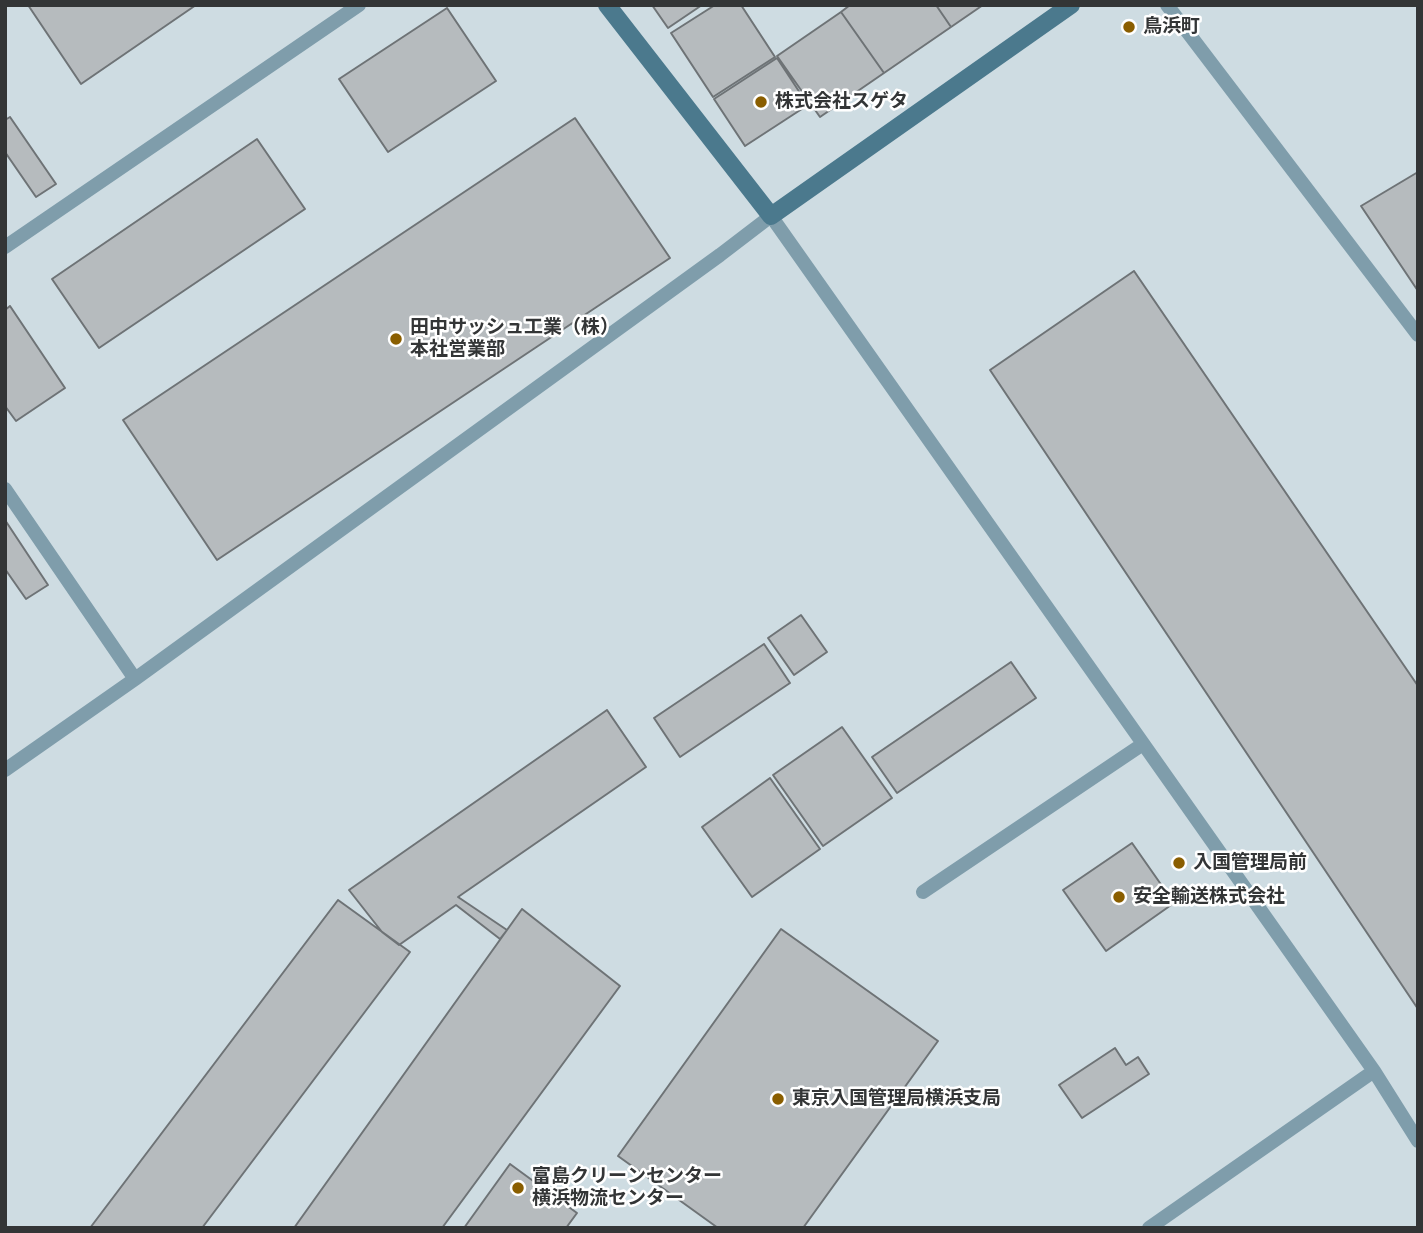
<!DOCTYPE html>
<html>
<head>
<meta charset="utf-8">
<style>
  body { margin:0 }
  #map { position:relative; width:1423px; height:1233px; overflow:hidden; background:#e2e8eb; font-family:Helvetica,sans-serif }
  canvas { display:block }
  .frame { position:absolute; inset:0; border:7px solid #333536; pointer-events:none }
</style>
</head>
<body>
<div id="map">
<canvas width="1423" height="1233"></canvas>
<div class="frame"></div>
</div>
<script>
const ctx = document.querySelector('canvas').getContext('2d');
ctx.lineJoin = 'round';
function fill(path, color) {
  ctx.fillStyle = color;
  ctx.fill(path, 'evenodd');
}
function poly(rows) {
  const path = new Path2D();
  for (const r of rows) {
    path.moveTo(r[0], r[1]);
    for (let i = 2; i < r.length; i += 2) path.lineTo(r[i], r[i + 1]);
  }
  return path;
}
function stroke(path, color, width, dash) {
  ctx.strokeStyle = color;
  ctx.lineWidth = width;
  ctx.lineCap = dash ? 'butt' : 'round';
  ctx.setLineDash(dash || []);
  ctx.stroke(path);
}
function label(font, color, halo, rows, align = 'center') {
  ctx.font = font + ' Helvetica,"Noto Sans JP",sans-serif';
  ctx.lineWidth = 5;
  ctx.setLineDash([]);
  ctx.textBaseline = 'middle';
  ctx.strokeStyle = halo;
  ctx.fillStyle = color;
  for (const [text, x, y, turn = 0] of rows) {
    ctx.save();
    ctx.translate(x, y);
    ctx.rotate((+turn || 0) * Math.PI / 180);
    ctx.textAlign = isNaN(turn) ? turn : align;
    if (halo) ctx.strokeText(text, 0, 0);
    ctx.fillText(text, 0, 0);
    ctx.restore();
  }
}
fill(poly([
  [5,5,1418,5,1418,1228,5,1228]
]), '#cedce2');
const building = poly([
  [28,5,196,5,81,84,28,5],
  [652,5,702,5,668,28,652,5],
  [715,5,741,5,775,57,713,97,671,33,715,5],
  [850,5,936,5,951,27,884,73,841,12,850,5],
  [936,5,983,5,951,27,936,5],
  [447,8,496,81,388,152,339,79,447,8],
  [841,12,884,73,820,117,777,56,841,12],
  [777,58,808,105,745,146,714,99,777,58],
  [10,117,56,184,36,197,5,152,5,120,10,117],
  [575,118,670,258,217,560,123,420,575,118],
  [257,139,305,209,99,348,52,279,257,139],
  [1418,172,1418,291,1361,206,1418,172],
  [1134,271,1418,686,1418,1009,990,370,1134,271],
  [10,306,65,388,16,421,5,406,5,310,10,306],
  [5,520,48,585,26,599,5,569,5,520],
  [801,615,827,652,794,675,768,638,801,615],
  [764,644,790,683,680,757,654,718,764,644],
  [1011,662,1036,698,897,793,872,757,1011,662],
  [607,710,646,767,458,897,507,930,500,939,456,905,399,945,382,932,349,890,607,710],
  [842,727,892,798,823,846,773,775,842,727],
  [770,778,820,849,752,897,702,827,770,778],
  [1132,843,1174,903,1106,951,1063,890,1132,843],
  [338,900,410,952,202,1228,90,1228,338,900],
  [522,909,620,986,442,1228,294,1228,522,909],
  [781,929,938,1041,803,1228,718,1228,618,1156,781,929],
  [1115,1048,1126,1065,1138,1057,1149,1074,1082,1118,1059,1085,1115,1048],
  [510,1164,577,1213,566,1228,464,1228,510,1164]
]);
fill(building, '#b6bbbe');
stroke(building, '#6e7376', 2);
stroke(poly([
  [1167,5,1418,335],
  [5,247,359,5],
  [5,489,135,679],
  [5,770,135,679,720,255,771,216,1374,1071,1418,1141],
  [923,892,1143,744],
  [1149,1228,1374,1071]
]), '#7f9dab', 14);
stroke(poly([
  [607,5,771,216,1071,5]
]), '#4b798d', 18);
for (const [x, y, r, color] of [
  [1129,27,7,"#8a5e00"],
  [761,102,7,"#8a5e00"],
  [396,339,7,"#8a5e00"],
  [1179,863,7,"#8a5e00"],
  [1119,897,7,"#8a5e00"],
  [778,1099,7,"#8a5e00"],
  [518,1188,7,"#8a5e00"]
]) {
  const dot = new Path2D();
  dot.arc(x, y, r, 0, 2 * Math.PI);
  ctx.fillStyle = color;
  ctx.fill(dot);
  stroke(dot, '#fff', 2.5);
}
label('bold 19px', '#333536', '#fff', [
  ["鳥浜町",1143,27],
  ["株式会社スゲタ",775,102],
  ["田中サッシュ工業（株）",410,328],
  ["本社営業部",410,350],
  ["入国管理局前",1193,863],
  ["安全輸送株式会社",1133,897],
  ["東京入国管理局横浜支局",792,1099],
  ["富島クリーンセンター",532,1177],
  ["横浜物流センター",532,1199]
], 'left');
</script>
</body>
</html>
